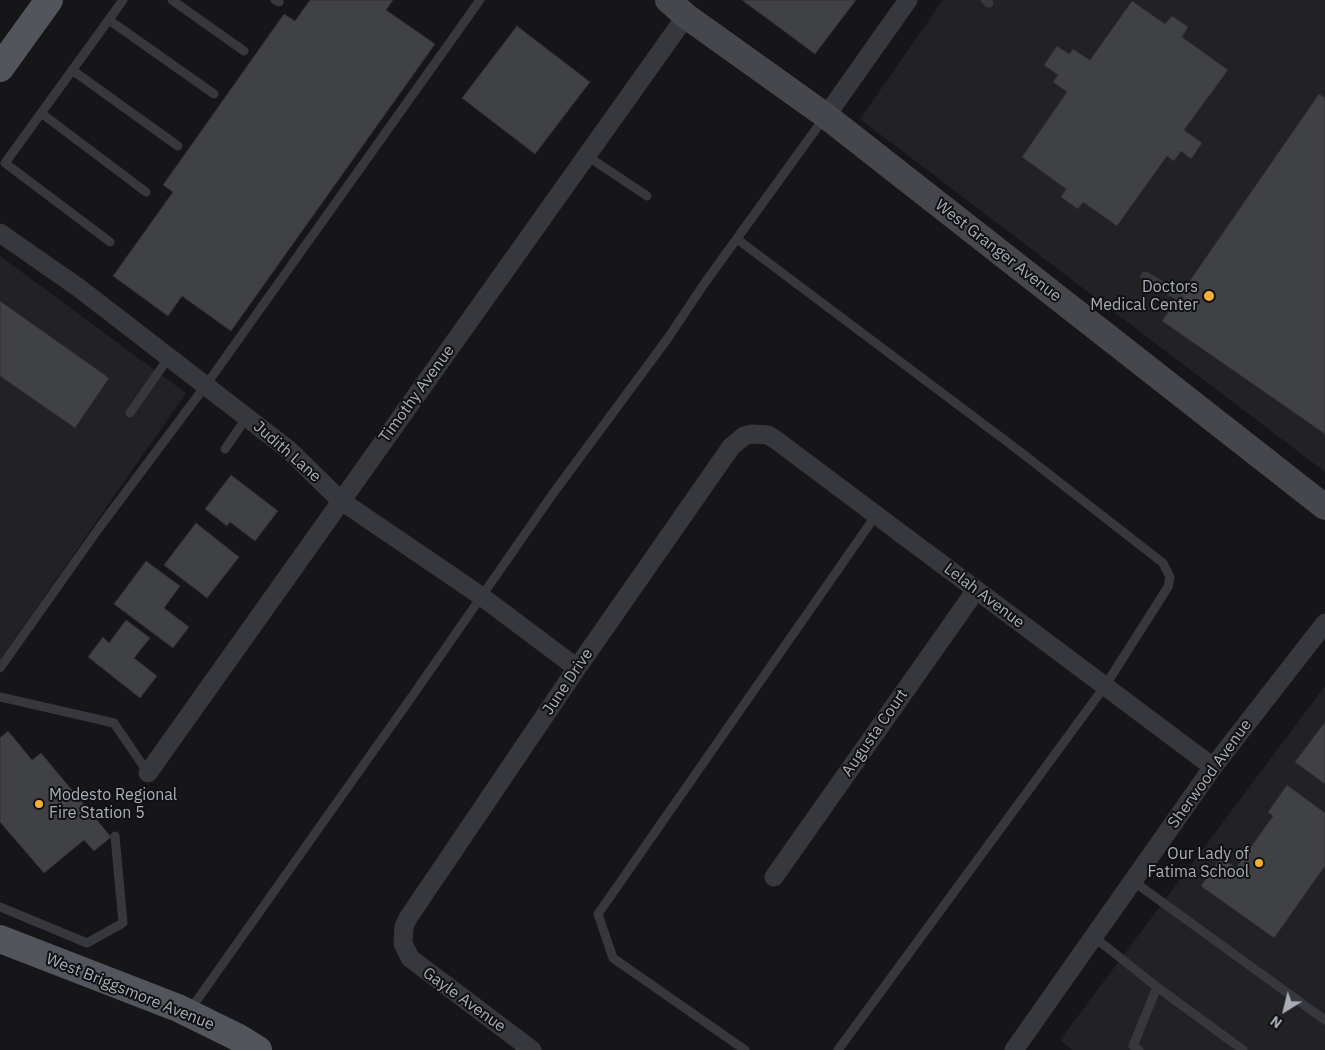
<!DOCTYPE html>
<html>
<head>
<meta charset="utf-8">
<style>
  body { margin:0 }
  #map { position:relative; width:1325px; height:1050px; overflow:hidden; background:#161618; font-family:"IBM Plex Sans",sans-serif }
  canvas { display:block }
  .north { position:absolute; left:1260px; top:985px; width:50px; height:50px; -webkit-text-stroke:4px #111113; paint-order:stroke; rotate:216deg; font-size:14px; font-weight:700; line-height:20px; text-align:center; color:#a8adb8 }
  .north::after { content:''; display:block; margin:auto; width:18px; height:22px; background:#a8adb8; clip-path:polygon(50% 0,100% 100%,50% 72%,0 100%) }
</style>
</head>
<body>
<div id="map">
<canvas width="1325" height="1050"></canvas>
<div class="north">N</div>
</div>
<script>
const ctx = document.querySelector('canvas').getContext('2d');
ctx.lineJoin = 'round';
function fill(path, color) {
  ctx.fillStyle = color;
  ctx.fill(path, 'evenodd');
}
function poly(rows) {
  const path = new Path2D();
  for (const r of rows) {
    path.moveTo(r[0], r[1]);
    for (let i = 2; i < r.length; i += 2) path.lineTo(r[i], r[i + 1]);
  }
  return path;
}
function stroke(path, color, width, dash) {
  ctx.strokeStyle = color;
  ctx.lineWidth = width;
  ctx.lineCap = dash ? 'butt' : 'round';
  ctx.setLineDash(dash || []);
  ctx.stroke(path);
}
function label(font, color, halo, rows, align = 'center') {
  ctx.font = font + ' "IBM Plex Sans",sans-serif';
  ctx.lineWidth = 4;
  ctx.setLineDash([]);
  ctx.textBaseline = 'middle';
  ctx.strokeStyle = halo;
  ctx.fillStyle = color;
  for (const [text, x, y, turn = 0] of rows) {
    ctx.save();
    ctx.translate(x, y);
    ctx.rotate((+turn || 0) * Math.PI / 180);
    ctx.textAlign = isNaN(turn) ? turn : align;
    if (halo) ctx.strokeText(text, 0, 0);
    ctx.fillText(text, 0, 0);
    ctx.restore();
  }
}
fill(poly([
  [943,0,1325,0,1325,472,860,119],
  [0,256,186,393,0,660],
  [1325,686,1325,1050,1072,1050,1060,1040]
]), '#222225');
const building = poly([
  [310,0,393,0,386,10,435,44,231,331,182,296,168,316,113,276,173,192,163,185,284,14,295,21,310,0],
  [742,0,856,0,815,54,742,0],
  [1132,1,1165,24,1172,16,1188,27,1182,37,1228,70,1184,130,1202,143,1191,159,1181,151,1174,161,1167,156,1117,226,1083,202,1078,209,1061,197,1066,189,1022,157,1067,92,1053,82,1058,75,1044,65,1057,46,1069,54,1073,49,1090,60,1132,1],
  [517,26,590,82,535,154,462,98,517,26],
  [1319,94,1325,98,1325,434,1162,321,1319,94],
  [0,301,109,378,75,428,0,376,0,301],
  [231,475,278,511,255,541,230,522,227,526,205,509,231,475],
  [196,523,239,557,207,598,164,565,196,523],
  [146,561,180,586,164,608,189,627,173,648,114,604,146,561],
  [126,620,150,638,134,658,157,676,140,698,88,657,103,637,109,643,126,620],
  [1325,722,1325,784,1295,762,1325,722],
  [8,731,32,760,41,753,111,837,94,851,84,840,44,873,0,822,0,738,8,731],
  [1287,785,1325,813,1325,866,1274,938,1201,886,1221,857,1236,868,1273,816,1268,812,1287,785]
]);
fill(building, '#404145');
stroke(building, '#303034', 1);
stroke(poly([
  [172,0,244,51],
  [275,0,279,2],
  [985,0,989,3],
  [109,20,214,94],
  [72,70,178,146],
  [41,113,146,192],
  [587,156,647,196],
  [737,239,1018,450,1163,563,1170,577,1168,587,1105,686,838,1050],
  [110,242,5,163,123,0],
  [1145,276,1179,296],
  [130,413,169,357],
  [225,449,247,417],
  [0,668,99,528,206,385,480,0],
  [0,697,114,723,148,773],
  [1133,881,1325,1020],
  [0,907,87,943,123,923,115,836],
  [1094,937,1157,987,1133,1046,1139,1050],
  [1157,987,1243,1050],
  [190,1010,413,695,552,495,668,338,704,284,824,118],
  [745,1050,613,958,598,914,876,515]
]), '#37383d', 9);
stroke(poly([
  [826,116,908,0],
  [0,233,79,288,289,450,340,500,481,596,577,668],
  [148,773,686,16],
  [774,877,976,590],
  [532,1050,410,958,403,943,404,927,408,918,577,668,731,447,744,436,752,434,768,435,776,440,1213,767],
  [1014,1050,1213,767,1325,623]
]), '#37383d', 19);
stroke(poly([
  [668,0,686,16,826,116,1325,507]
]), '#45474d', 26);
stroke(poly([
  [0,68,49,0],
  [0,939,178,1008,237,1037,258,1050]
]), '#53555c', 28);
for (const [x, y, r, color] of [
  [1209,296,6,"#f2b134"],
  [39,804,5,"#f2b134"],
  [1259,863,5,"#f2b134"]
]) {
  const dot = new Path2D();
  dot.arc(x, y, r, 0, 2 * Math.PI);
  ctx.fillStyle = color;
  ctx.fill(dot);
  stroke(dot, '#111113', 2);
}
label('16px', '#a8adb8', '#111113', [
  ["West Granger Avenue",998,251,38],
  ["Timothy Avenue",417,394,-54],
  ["Judith Lane",287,452,41],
  ["Lelah Avenue",984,596,37],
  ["June Drive",568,682,-56],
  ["Augusta Court",875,733,-55],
  ["Sherwood Avenue",1210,774,-54],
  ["West Briggsmore Avenue",130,992,22],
  ["Gayle Avenue",464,1000,36]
]);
label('16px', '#a8adb8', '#111113', [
  ["Doctors",1198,287],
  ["Medical Center",1198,305],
  ["Modesto Regional",49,795,"left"],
  ["Fire Station 5",49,813,"left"],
  ["Our Lady of",1249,854],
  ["Fatima School",1249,872]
], 'right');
</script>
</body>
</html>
